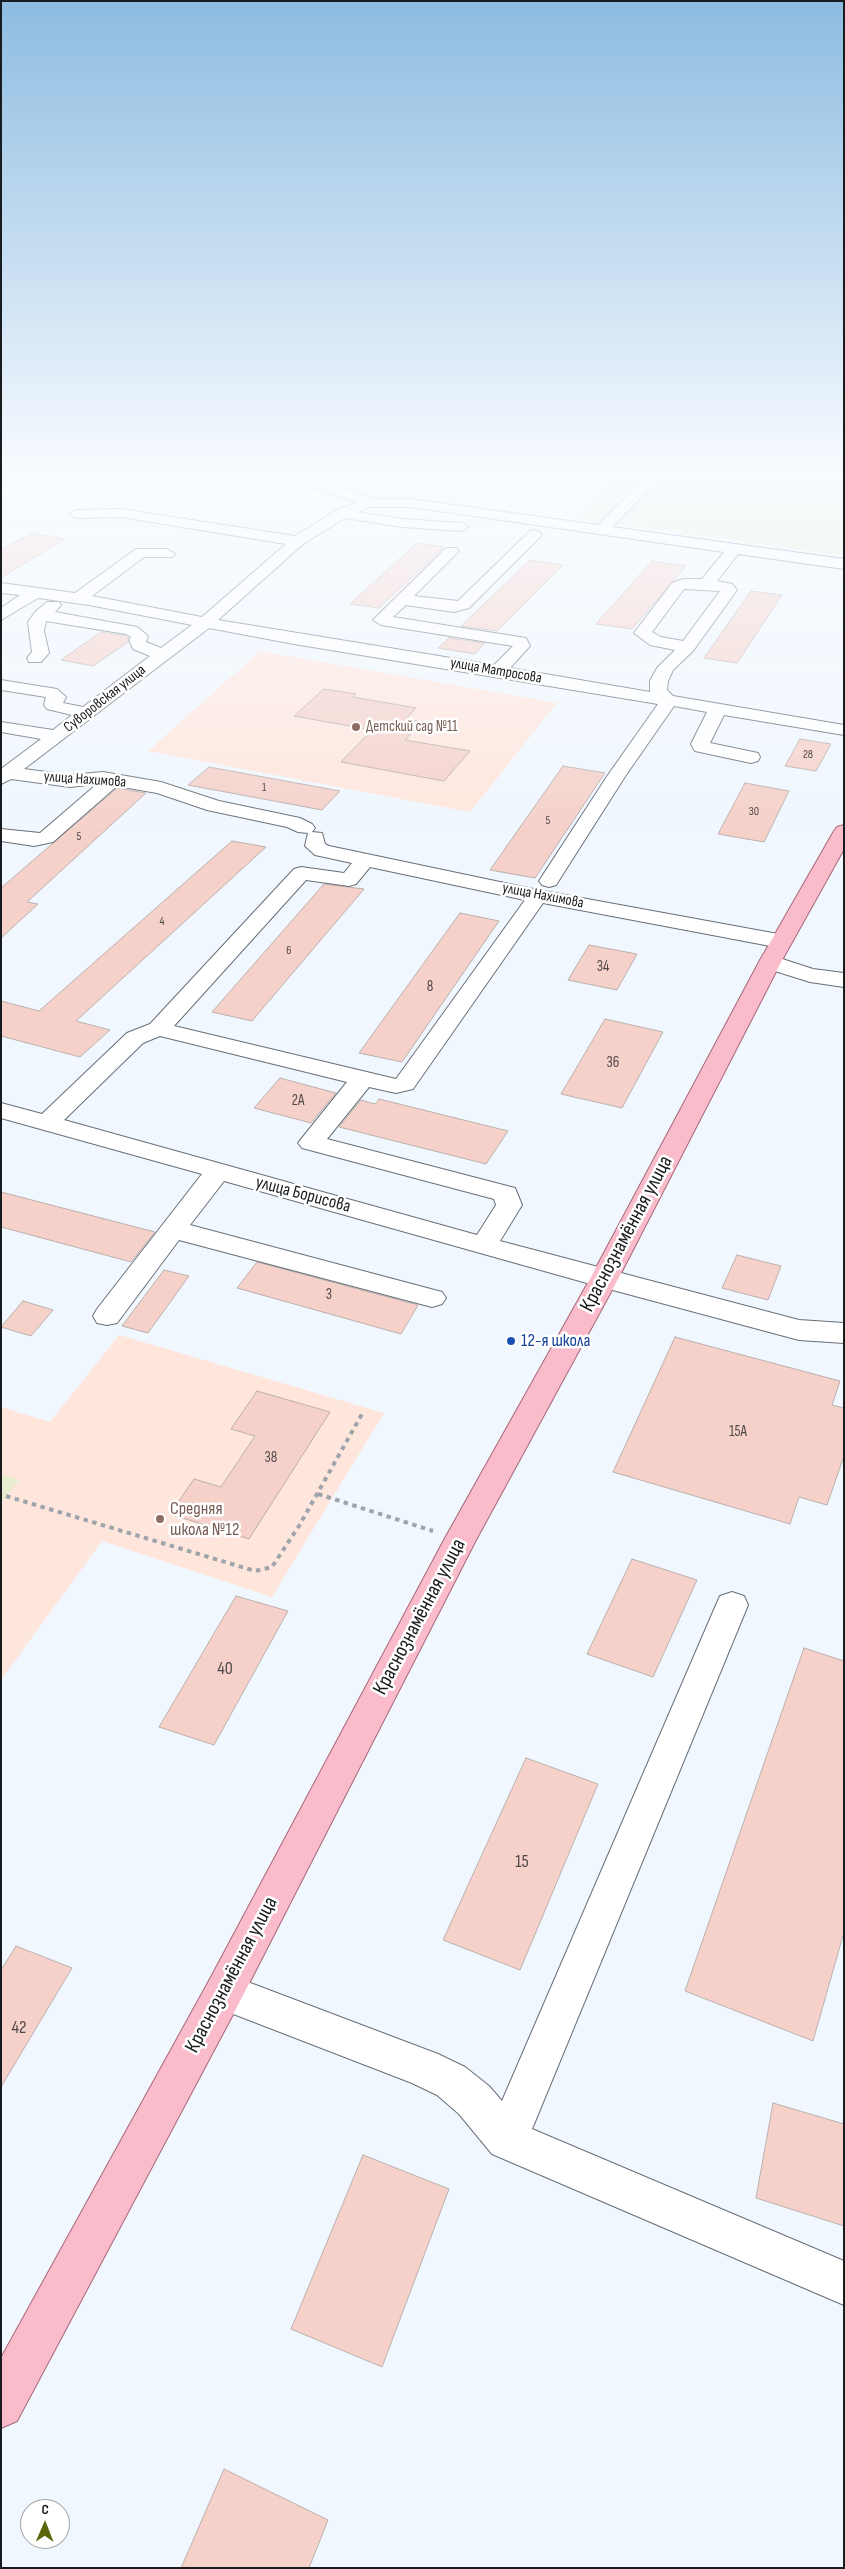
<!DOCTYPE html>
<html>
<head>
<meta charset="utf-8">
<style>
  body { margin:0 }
  #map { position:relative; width:845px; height:2569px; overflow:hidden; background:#f0f7fe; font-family:"Sofia Sans Condensed",sans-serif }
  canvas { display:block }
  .frame { position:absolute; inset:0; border:2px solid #191c1f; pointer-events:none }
  .north { position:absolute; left:20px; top:2499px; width:50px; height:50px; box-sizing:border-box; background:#fff; border:1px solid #a3a4a5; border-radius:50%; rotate:1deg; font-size:14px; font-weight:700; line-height:20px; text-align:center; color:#191c1f }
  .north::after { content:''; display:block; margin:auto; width:18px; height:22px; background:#5c670b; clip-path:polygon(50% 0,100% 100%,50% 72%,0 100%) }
</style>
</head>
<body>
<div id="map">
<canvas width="845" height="2569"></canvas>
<div class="frame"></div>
<div class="north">С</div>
</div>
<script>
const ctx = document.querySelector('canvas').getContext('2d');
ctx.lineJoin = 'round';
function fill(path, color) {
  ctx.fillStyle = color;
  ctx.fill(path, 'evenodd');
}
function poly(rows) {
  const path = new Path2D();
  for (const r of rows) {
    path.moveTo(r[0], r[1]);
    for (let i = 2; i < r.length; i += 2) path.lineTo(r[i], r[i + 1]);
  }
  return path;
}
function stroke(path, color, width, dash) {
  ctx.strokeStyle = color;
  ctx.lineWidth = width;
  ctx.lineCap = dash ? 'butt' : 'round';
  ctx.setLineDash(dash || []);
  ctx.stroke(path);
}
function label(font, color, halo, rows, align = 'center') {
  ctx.font = font + ' "Sofia Sans Condensed",sans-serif';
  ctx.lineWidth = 5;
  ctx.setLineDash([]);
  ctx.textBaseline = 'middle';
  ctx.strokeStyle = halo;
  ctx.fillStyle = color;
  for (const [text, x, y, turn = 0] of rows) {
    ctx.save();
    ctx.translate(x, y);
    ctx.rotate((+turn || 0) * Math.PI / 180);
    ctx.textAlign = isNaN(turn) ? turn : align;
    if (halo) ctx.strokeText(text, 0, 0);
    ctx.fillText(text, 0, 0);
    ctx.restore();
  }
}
fill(poly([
  [260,651,557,703,470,812,148,751],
  [119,1335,384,1413,272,1597,102,1541,1,1680,1,1407,50,1422]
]), '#ffe6dd');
fill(poly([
  [508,473,603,473,595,478,571,481],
  [621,473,844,473,844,556,578,518],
  [1,1474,19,1480,1,1503]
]), '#e8ecd0');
const building = poly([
  [31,533,65,539,1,578,1,550,31,533],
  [417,543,444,547,379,608,350,604,417,543],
  [530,560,563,565,497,631,461,626,530,560],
  [652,561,686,566,632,629,596,624,652,561],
  [751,591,782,595,737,663,704,658,751,591],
  [101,632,126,636,128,638,128,642,93,666,61,660,101,632],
  [449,638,485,643,475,654,438,648,449,638],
  [324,689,356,694,353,697,416,708,406,719,422,722,405,740,470,751,444,781,341,762,372,730,294,716,324,689],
  [800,739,831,744,816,771,785,766,800,739],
  [563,766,605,773,535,878,490,870,563,766],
  [209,767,340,791,322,810,188,785,209,767],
  [745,783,789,791,764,842,718,834,745,783],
  [117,788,146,793,27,902,38,904,1,938,1,888,117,788],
  [232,841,266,847,76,1021,110,1030,80,1057,1,1036,1,1001,39,1011,232,841],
  [324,884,364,889,252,1021,212,1012,324,884],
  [460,913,499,921,402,1062,359,1053,460,913],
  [589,945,637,954,617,990,568,980,589,945],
  [605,1019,663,1032,622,1108,561,1094,605,1019],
  [280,1078,336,1093,311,1123,254,1108,280,1078],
  [379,1099,508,1131,486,1164,339,1127,361,1100,375,1104,379,1099],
  [1,1192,155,1232,131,1262,1,1227,1,1192],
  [737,1255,781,1266,768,1300,722,1288,737,1255],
  [257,1262,418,1305,401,1334,237,1288,257,1262],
  [164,1270,189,1276,148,1333,122,1326,164,1270],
  [23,1301,53,1310,31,1336,1,1327,23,1301],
  [675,1337,840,1381,832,1405,844,1408,844,1456,827,1505,799,1497,790,1524,613,1472,675,1337],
  [257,1391,330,1412,249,1539,170,1514,194,1479,221,1487,255,1436,231,1429,257,1391],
  [632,1559,697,1580,653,1677,587,1654,632,1559],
  [236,1596,288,1611,214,1745,159,1727,236,1596],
  [804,1648,844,1661,844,1932,813,2041,685,1991,804,1648],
  [526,1758,598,1784,520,1970,443,1940,526,1758],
  [16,1946,72,1968,1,2087,1,1970,16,1946],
  [773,2103,844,2124,844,2226,756,2198,773,2103],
  [363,2155,449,2189,382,2367,291,2329,363,2155],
  [224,2469,328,2520,309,2568,181,2568,224,2469]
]);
fill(building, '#f5d1ca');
stroke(building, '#bbb0ad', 1);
const minor = poly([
  [289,473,305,473,316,479,378,499,411,499,598,525,650,473,665,473,612,527,844,559,844,569,738,554,717,581,732,584,737,590,693,651,673,670,668,681,667,690,673,696,844,725,844,735,724,715,710,743,758,753,760,757,758,761,751,763,695,751,691,744,707,712,674,706,626,775,556,885,549,887,542,885,539,881,608,775,658,704,294,644,209,628,24,769,70,775,103,772,161,782,219,801,300,818,312,824,315,828,312,832,322,833,325,844,329,846,538,890,789,936,792,941,789,946,781,948,543,903,413,1089,396,1093,369,1087,327,1139,515,1188,522,1205,500,1241,799,1320,844,1323,844,1343,799,1340,594,1285,224,1181,190,1225,442,1292,446,1298,442,1304,432,1307,179,1240,117,1323,107,1325,97,1323,93,1316,97,1309,202,1174,1,1118,1,1103,42,1114,127,1033,150,1024,294,869,301,867,344,873,352,863,315,855,305,846,308,833,298,832,287,827,207,810,157,793,117,786,53,842,34,846,1,841,1,829,40,833,97,784,70,787,11,779,1,784,1,769,41,739,1,732,1,722,53,730,72,715,47,709,44,705,46,697,1,690,1,680,57,689,66,697,63,703,83,707,150,656,133,649,129,640,131,637,126,634,46,621,44,631,49,653,41,662,29,662,27,658,32,652,28,622,35,612,47,602,59,602,61,605,55,612,137,627,148,636,146,642,161,648,192,625,89,605,38,598,1,620,1,608,20,595,1,593,1,583,75,593,136,549,167,549,175,554,172,557,144,557,92,596,202,617,286,544,121,517,76,518,69,514,76,510,121,509,295,536,337,510,358,502,306,485,289,473],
  [369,507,411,507,724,552,702,579,684,579,672,583,634,633,650,645,675,650,657,668,650,681,650,692,510,668,530,646,526,638,393,617,406,605,454,612,469,608,540,537,542,534,535,530,530,531,458,601,414,596,459,551,456,548,446,548,373,620,381,625,513,646,494,665,218,620,303,544,345,518,402,527,462,531,469,527,462,523,402,519,358,512,369,507],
  [684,589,720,591,683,641,661,637,652,632,684,589],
  [370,867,525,900,396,1079,174,1026,306,880,349,886,356,884,370,867],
  [160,1036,347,1082,298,1143,302,1148,494,1199,496,1205,477,1235,64,1120,143,1043,160,1036],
  [770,955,813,969,844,973,844,987,810,982,762,967,759,962,762,957,770,955],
  [732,1592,744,1596,748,1605,532,2129,844,2261,844,2305,492,2154,459,2114,437,2095,412,2083,210,2005,204,1992,210,1979,224,1973,438,2054,465,2067,489,2086,502,2101,716,1605,720,1596,732,1592]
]);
const major = poly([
  [844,825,844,849,781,962,618,1279,476,1540,238,2005,17,2421,1,2428,1,2358,210,1979,444,1540,590,1279,759,962,834,831,837,827,844,825]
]);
stroke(minor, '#686f76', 2);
stroke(major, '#a96777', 2);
stroke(poly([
  [318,1494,433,1531],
  [6,1496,255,1571,272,1567,299,1526,362,1414]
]), '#9fa4aa', 4, [4.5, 4.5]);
fill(minor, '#fff');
fill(major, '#fabcca');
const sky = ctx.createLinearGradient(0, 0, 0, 832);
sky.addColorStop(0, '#8dbce1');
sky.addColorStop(0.57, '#f8fbff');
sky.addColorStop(1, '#f8fbff00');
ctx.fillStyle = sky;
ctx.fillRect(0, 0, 845, 832);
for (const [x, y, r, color] of [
  [356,727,5,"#8d6e63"],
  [511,1341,5,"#1a4fb4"],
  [160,1519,5,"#8d6e63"]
]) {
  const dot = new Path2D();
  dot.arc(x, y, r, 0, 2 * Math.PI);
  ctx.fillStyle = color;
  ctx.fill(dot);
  stroke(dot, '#fff', 2);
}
label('12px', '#50494a', null, [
  ["28",808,755],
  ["1",264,788],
  ["30",754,812],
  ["5",548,821],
  ["5",79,837],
  ["4",162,922],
  ["6",289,951]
]);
label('15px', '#191c1f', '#fff', [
  ["улица Матросова",496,671,10],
  ["Суворовская улица",105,699,-38],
  ["улица Нахимова",85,780,4],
  ["улица Нахимова",543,896,11]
]);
label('15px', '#785e54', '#fff', [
  ["Детский сад №11",366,727]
], 'left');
label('15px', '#50494a', null, [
  ["34",603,967],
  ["8",430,987],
  ["36",613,1063],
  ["2А",298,1101],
  ["3",329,1295],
  ["15А",738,1432],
  ["38",271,1458]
]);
label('18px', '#191c1f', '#fff', [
  ["улица Борисова",303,1195,15]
]);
label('18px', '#164399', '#fff', [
  ["12-я школа",521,1341]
], 'left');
label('18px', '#785e54', '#fff', [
  ["Средняя",170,1509],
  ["школа №12",170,1530]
], 'left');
label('18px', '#50494a', null, [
  ["40",225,1669],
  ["15",522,1862],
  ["42",19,2028]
]);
label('21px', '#191c1f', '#fff', [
  ["Краснознамённая улица",627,1234,-62],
  ["Краснознамённая улица",420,1617,-62],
  ["Краснознамённая улица",232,1975,-62]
]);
</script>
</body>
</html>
